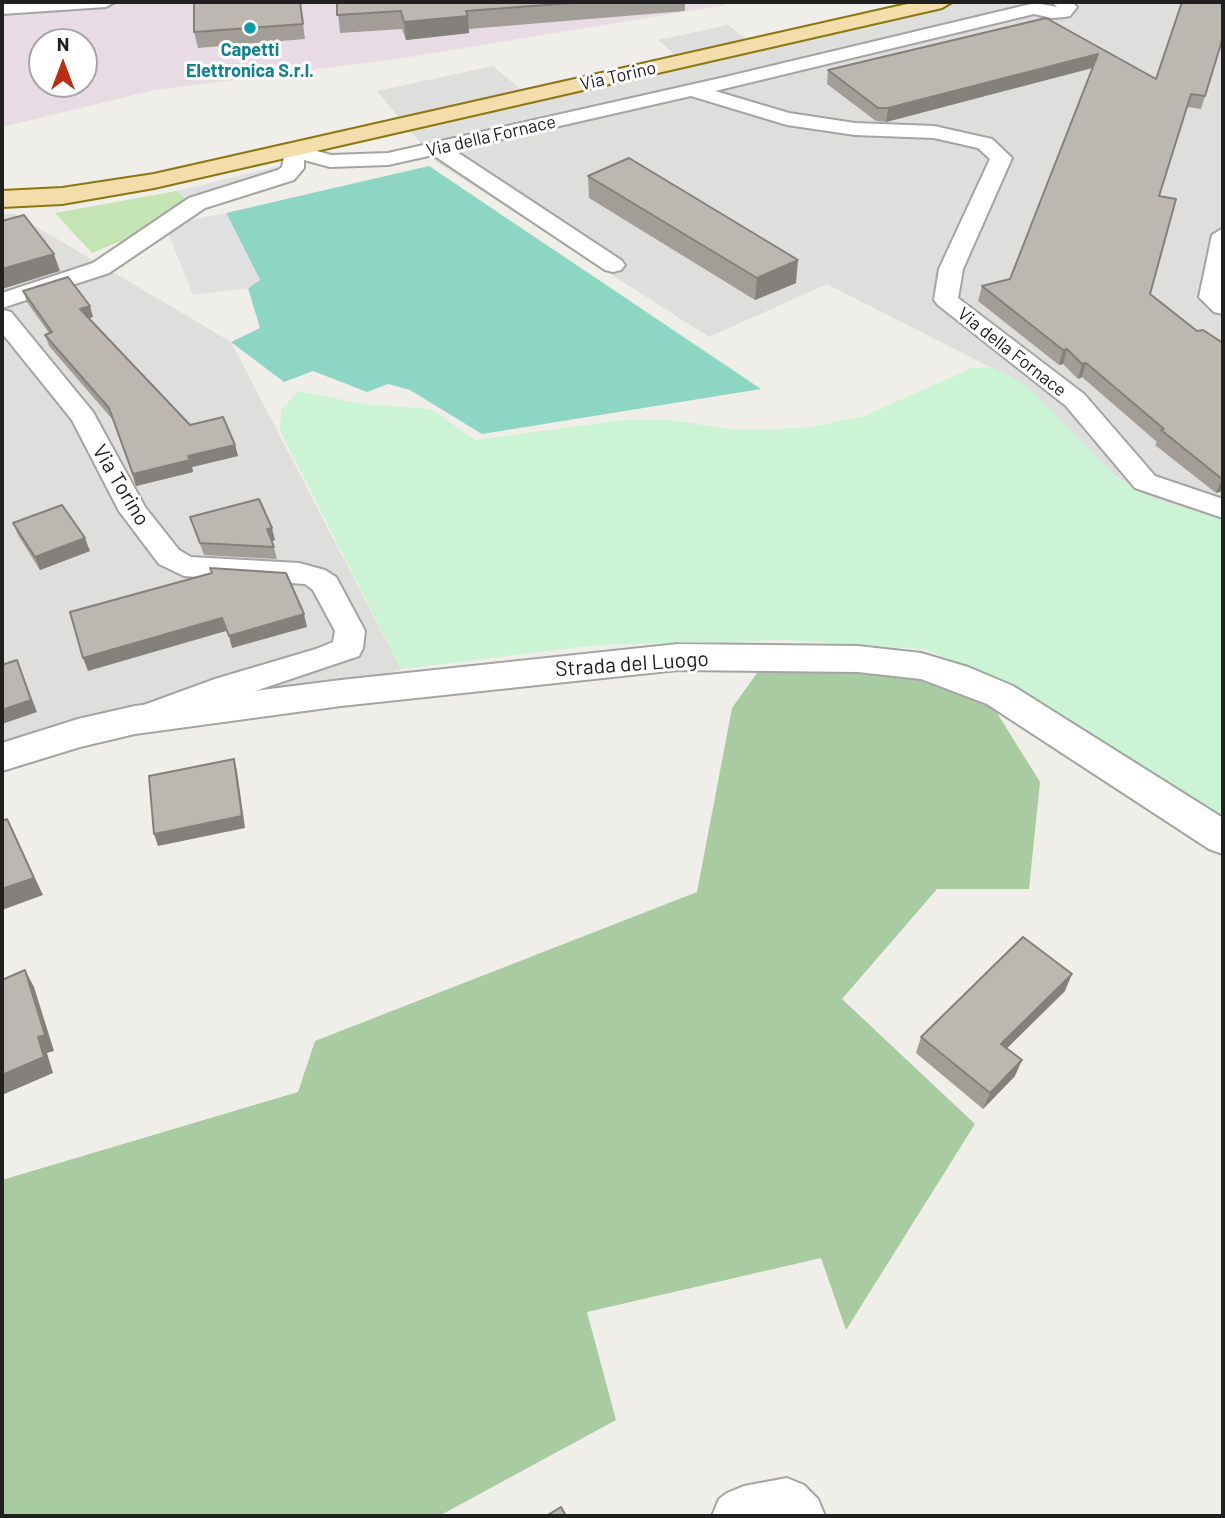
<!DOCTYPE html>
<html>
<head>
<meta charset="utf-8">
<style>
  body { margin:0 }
  #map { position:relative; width:1225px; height:1518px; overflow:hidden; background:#f0eee8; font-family:Barlow,sans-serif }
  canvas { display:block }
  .frame { position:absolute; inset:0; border:4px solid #202020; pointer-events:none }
  .north { position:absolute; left:28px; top:28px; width:70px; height:70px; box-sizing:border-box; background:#fff; border:2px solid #a6a6a6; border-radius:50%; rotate:0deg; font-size:19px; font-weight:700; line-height:28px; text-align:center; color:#202020 }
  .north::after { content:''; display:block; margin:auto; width:24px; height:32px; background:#bc2c15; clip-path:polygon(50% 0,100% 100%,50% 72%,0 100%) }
</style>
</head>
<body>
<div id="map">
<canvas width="1225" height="1518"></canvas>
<div class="frame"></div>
<div class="north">N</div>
</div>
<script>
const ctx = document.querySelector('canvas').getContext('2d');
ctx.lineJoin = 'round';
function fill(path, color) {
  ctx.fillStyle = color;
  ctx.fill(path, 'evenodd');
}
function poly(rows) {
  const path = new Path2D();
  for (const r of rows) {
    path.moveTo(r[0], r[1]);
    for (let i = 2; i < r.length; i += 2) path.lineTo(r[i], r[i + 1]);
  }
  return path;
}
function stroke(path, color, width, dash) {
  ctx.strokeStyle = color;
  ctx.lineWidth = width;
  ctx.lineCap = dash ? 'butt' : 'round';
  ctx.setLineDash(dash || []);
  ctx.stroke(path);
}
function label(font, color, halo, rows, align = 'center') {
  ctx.font = font + ' Barlow,sans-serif';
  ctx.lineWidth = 6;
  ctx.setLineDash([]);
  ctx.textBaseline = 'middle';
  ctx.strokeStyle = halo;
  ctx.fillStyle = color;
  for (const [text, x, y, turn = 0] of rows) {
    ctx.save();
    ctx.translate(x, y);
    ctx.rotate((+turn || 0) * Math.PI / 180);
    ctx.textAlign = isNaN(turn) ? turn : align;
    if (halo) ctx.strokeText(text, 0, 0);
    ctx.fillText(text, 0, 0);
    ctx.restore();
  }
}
fill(poly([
  [913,2,1223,2,1223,519,1154,499,1115,476,1027,386,827,284,709,337,436,162,377,91,493,66,520,89,675,55,658,40,728,25,746,39],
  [2,214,15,214,231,342,401,669,341,693,135,720,2,760]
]), '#dededd');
fill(poly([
  [82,2,724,2,726,5,396,59,155,90,2,127,2,11],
  [42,42,84,42,84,84,42,84]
]), '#e8dbe4');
fill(poly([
  [177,191,187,200,135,235,92,253,55,213]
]), '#c5e4b3');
fill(poly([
  [858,668,935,679,987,697,1040,782,1029,889,937,889,842,999,975,1124,846,1330,821,1258,587,1312,616,1420,439,1516,2,1516,2,1180,298,1092,315,1041,697,892,732,708,757,673]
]), '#a8cba1');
fill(poly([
  [992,367,1027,386,1115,476,1154,499,1223,519,1223,822,1008,685,924,649,785,640,597,645,401,669,280,430,281,410,299,391,362,404,431,409,475,440,625,420,671,420,734,430,808,428,864,416,972,368]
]), '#caf4d3');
fill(poly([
  [429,166,761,389,482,434,410,390,388,384,367,392,313,371,284,382,231,342,260,328,248,288,260,280,226,213]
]), '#8ed6c4');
fill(poly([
  [667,80,673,85,465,134,463,130],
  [278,166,276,177,187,200,177,191],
  [226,213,260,280,248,288,193,295,165,225]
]), '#e0e0e0');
const minor = poly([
  [29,2,115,2,106,7,2,14,2,4,29,2],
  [1052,2,1072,2,1077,7,1070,16,1064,17,1052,18,1034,14,715,91,789,113,855,123,934,126,992,139,1012,158,963,269,958,298,1084,394,1155,476,1223,499,1223,518,1135,488,1066,406,938,305,934,300,939,269,990,159,978,148,934,138,855,135,787,125,691,96,454,150,621,260,625,265,621,270,613,272,605,270,433,155,388,165,330,167,304,160,304,168,294,180,205,208,109,273,2,308,2,293,93,263,189,198,278,170,282,167,286,146,293,144,331,155,388,153,725,77,1035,3,1057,7,1052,2],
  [1223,228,1223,314,1214,312,1199,297,1212,235,1223,228],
  [2,310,11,312,93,412,145,507,179,550,191,557,299,563,325,570,336,577,365,631,363,648,359,656,163,722,152,726,141,722,136,714,141,706,215,679,316,649,333,642,335,631,313,590,305,584,184,576,159,564,119,511,72,420,2,333,2,310],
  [787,1478,804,1485,818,1499,825,1516,712,1516,719,1499,727,1493,744,1486,787,1478]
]);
const tertiary = poly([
  [678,644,858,646,921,653,968,667,1013,686,1223,818,1223,854,1209,849,987,704,921,679,858,672,678,670,341,706,135,734,80,747,2,771,2,743,78,719,135,706,341,680,678,644]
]);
const primary = poly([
  [916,2,952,2,942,8,154,188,62,204,2,207,2,191,62,188,154,174,916,2]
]);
stroke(minor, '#a4a4a4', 4);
stroke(tertiary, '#a4a4a4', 4);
stroke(primary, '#8d7510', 4);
fill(minor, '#fff');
fill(tertiary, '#fff');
fill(primary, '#f3ddaa');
fill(poly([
  [300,2,305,39,198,48,194,32],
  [337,2,685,2,685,11,469,29,469,33,406,40,402,29,340,33],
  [1046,18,1156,79,1223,37,1201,109,1187,107,1159,196,1150,294,1197,331,1203,330,1223,491,1216,493,1155,445,1157,442,1082,377,1078,379,1063,364,1059,365,978,301,982,286,1010,279,1093,68,886,122,876,121,827,84,828,70],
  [588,176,796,283,755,300,589,198],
  [23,291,93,317,89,318,190,425,235,445,238,456,192,467,193,472,136,486,113,420,49,346,45,335,49,333,27,302],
  [190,517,275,540,272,541,277,559,204,555],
  [13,523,90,551,40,570,18,535],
  [1065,991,1007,1048,1015,1076,983,1109,916,1053,921,1037]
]), '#a39d98');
fill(poly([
  [468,16,469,33,406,40,404,22],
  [1098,54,1095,67,886,122,888,108],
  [54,254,60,271,2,289,2,269],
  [798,260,796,283,755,300,757,278],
  [90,306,93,317,83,320,80,309],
  [1067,349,1063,364,1059,365,1063,350],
  [1086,363,1082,377,1078,379,1082,364],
  [235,445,238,456,192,467,193,472,136,486,133,474,188,456],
  [1223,478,1223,491,1216,493,1222,479],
  [272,528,275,540,269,542,267,529],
  [85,538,90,551,40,570,35,557],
  [304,614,307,627,232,648,229,636],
  [222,618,226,631,88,671,83,658],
  [17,660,37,712,2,724,2,710],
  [234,759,237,771,245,828,158,846,154,834],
  [7,819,43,895,2,910,2,889],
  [25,970,34,987,54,1051,47,1053,53,1073,2,1095,2,1075,38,1037],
  [1072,974,1065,991,995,1060,1001,1044],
  [1022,1060,1015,1076,983,1109,990,1093]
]), '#84807c');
const building = poly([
  [194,2,300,2,303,24,194,32,194,2],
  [337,2,585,2,466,11,468,16,404,22,401,11,337,15,337,2],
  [1182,2,1223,2,1223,37,1205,96,1191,94,1159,196,1176,199,1150,294,1197,331,1203,330,1223,343,1223,478,1222,479,1161,430,1164,429,1086,363,1082,364,1067,349,1063,350,982,286,1010,279,1098,54,888,108,878,108,828,70,1046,18,1156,79,1182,2],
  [629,158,798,260,757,278,588,176,629,158],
  [24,215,54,254,2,269,2,221,24,215],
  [68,277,90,306,80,309,190,425,223,417,235,445,188,456,190,460,133,474,109,408,45,335,52,332,23,291,68,277],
  [259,499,272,528,267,529,274,547,200,543,190,517,259,499],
  [62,505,85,538,35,557,13,523,62,505],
  [210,568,286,573,304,614,229,636,222,618,83,658,70,612,212,573,210,568],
  [17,660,31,700,2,710,2,665,17,660],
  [234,759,242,816,154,834,149,776,234,759],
  [7,819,34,878,2,889,2,821,7,819],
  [1023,937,1072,974,1001,1044,1022,1060,990,1093,921,1037,1023,937],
  [25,970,45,1035,38,1037,44,1057,2,1075,2,980,25,970],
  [561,1507,566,1516,546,1516,561,1507]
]);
fill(building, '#bdb7b1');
stroke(building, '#84807c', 2);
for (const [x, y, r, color] of [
  [250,28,7,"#0f9aa8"]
]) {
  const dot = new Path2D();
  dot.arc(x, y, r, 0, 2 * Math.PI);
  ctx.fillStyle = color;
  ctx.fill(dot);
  stroke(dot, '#fff', 2.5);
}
label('bold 18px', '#0d838f', '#fff', [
  ["Capetti",250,50],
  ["Elettronica S.r.l.",250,71]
]);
label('18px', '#202020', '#fff', [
  ["Via Torino",618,76,-13],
  ["Via della Fornace",491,136,-13],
  ["Via della Fornace",1012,352,38]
]);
label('21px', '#202020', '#fff', [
  ["Via Torino",121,485,59],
  ["Strada del Luogo",632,664,-4]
]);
</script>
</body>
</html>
